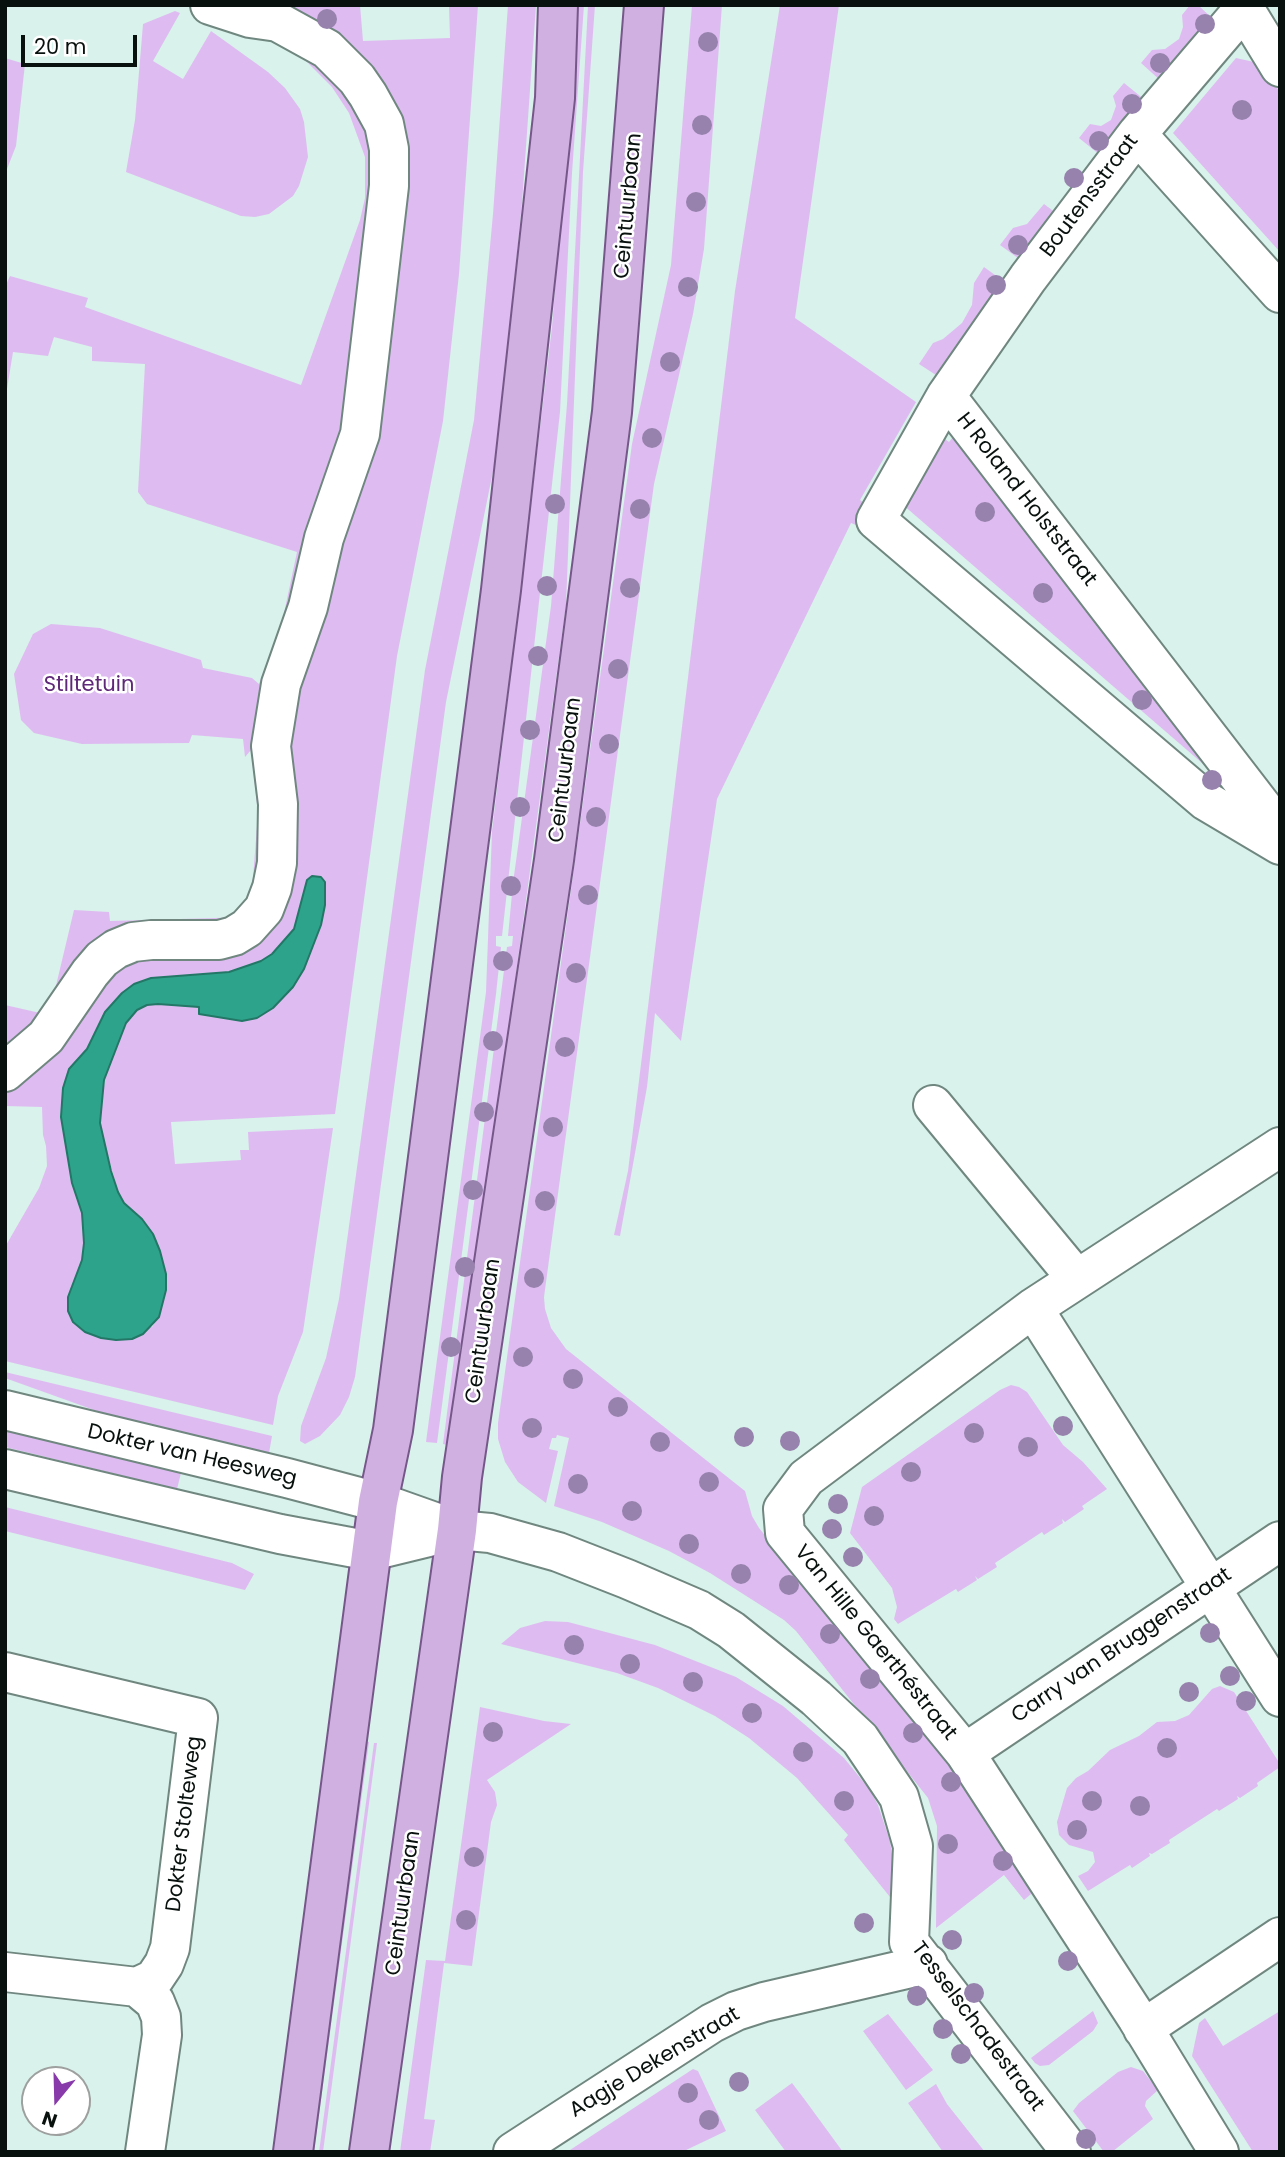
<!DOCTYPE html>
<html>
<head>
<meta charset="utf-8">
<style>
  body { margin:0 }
  #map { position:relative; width:1285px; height:2157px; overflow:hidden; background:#d9f2eb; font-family:Poppins,sans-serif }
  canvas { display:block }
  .frame { position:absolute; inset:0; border:7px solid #09110f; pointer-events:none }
  .north { position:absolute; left:21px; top:2066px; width:70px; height:70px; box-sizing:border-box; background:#fff; border:2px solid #9da09f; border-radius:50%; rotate:199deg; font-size:19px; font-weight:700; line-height:28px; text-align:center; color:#09110f }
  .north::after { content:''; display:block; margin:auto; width:24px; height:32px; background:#883aab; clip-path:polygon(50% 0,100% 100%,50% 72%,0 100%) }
  .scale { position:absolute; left:21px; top:35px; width:116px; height:32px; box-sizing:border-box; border:4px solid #09110f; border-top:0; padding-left:9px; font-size:21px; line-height:24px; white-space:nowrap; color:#09110f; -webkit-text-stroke:5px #fff; paint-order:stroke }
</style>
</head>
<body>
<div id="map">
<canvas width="1285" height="2157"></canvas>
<div class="frame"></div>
<div class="north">N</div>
<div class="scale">20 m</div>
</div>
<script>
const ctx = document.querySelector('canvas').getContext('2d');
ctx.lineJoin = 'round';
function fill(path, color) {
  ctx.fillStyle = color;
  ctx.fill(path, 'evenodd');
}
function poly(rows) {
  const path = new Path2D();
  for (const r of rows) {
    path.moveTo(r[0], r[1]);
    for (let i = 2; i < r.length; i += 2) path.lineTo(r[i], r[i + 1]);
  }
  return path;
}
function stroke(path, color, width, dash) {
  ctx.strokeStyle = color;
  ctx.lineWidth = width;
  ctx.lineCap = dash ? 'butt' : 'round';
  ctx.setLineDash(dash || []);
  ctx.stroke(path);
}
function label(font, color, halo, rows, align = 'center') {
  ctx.font = font + ' Poppins,sans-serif';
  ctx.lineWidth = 5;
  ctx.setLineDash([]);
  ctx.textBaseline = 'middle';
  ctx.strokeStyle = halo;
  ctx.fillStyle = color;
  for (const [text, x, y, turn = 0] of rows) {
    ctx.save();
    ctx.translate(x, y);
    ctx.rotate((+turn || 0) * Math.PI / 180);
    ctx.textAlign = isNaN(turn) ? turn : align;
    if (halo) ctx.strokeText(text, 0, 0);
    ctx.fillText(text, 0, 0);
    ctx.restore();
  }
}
fill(poly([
  [275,5,360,5,363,41,450,38,449,5,478,5,459,274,443,421,397,656,335,1114,171,1122,175,1164,241,1160,240,1150,249,1150,248,1132,333,1128,303,1332,278,1396,273,1425,5,1361,5,1247,39,1188,47,1166,46,1146,43,1135,42,1107,5,1106,5,1005,49,1015,74,910,109,912,110,921,250,917,258,813,251,750,245,757,243,739,192,735,189,743,82,744,34,733,21,720,14,674,33,634,51,624,100,628,201,660,203,668,252,678,259,684,283,618,297,552,147,504,138,492,145,364,92,361,92,347,54,337,48,356,13,352,5,401,5,287,10,276,88,298,85,307,301,385,360,220,365,198,365,157,349,113,332,87,306,61,261,29],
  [307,880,325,905,321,925,304,969,293,987,273,1008,257,1018,242,1021,199,1007,158,1004,147,1005,137,1010,126,1023,108,1064,99,1114,102,1134,118,1192,124,1203,142,1219,160,1251,166,1274,166,1290,159,1317,152,1327,68,1297,82,1260,84,1243,82,1213,72,1183,61,1117,63,1088,69,1069,87,1049,105,1012,122,993,134,984,151,978,229,972,261,961,272,954,294,929],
  [508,5,536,5,522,203,498,447,446,702,355,1377,349,1397,340,1415,320,1436,305,1444,300,1441,301,1426,326,1358,339,1299,425,670,474,420,493,214],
  [577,5,584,5,572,173,560,412,502,936,496,936,496,946,501,947,496,994,437,1443,426,1442,486,992,492,831,552,327],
  [588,5,595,5,583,172,566,605,452,1446,443,1444,507,947,512,946,513,936,508,936,513,883,551,606,567,404],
  [692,5,722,5,704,249,693,314,654,484,544,1297,545,1309,551,1328,566,1349,745,1491,752,1516,759,1528,928,1736,962,1780,1029,1886,1031,1894,1024,1900,1004,1875,936,1928,937,1826,928,1798,796,1631,784,1620,751,1599,710,1573,669,1551,602,1522,554,1506,569,1438,557,1435,556,1438,552,1438,549,1449,558,1451,546,1503,518,1482,505,1462,498,1439,498,1423,632,444,671,265],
  [780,5,839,5,795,318,916,402,860,500,867,505,856,525,851,523,717,799,681,1041,655,1013,647,1087,620,1236,614,1235,628,1171,735,291],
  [1190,5,1198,5,1214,20,1161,81,1141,63,1152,50,1165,49,1179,39,1183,27,1182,15],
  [175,11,180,13,153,61,183,79,211,31,268,72,285,88,300,109,304,122,308,157,299,186,293,196,269,214,255,217,241,216,126,172,135,120,143,24],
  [5,58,25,64,16,146,5,174],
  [1236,58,1254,62,1263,69,1280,92,1280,252,1173,133],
  [1124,83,1145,100,1100,155,1079,138,1090,124,1101,126,1111,120,1116,106,1113,96],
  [1044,204,1056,213,1022,261,1000,245,1013,228,1027,224],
  [984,267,1006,283,942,379,919,364,933,343,943,339,962,323,972,305,974,283],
  [956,433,1209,769,902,504,941,436,949,442],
  [5,1372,272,1436,269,1453,122,1420,5,1378],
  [1011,1385,1019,1387,1027,1392,1063,1445,1083,1462,1107,1489,1082,1506,1084,1509,1065,1522,1062,1519,1063,1523,1044,1535,1042,1532,995,1563,997,1567,978,1579,975,1576,977,1580,958,1592,956,1589,898,1624,894,1619,897,1607,892,1588,850,1533,862,1487,1000,1390],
  [5,1430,181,1473,177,1489,5,1447],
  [5,1507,232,1563,254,1574,245,1590,5,1531],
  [545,1621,568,1622,655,1645,736,1677,783,1706,844,1758,870,1790,878,1805,890,1841,895,1874,893,1895,890,1897,844,1840,848,1835,797,1778,749,1738,715,1716,658,1688,617,1673,501,1644,520,1628],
  [1220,1686,1234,1692,1280,1764,1280,1767,1257,1783,1258,1786,1240,1798,1237,1796,1238,1799,1219,1811,1217,1809,1169,1840,1170,1843,1152,1854,1149,1853,1150,1856,1132,1868,1130,1865,1088,1891,1078,1876,1088,1871,1095,1862,1093,1852,1069,1845,1059,1835,1057,1822,1067,1788,1076,1778,1088,1771,1110,1750,1139,1736,1157,1722,1175,1721,1189,1715,1212,1689],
  [480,1707,544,1721,571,1724,487,1780,495,1792,497,1805,491,1822,472,1966,444,1963,424,2119,435,2120,430,2152,400,2152,426,1960,445,1961],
  [364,1741,369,1742,314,2152,309,2152],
  [374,1743,377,1743,323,2152,319,2152],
  [1093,2011,1098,2023,1093,2031,1049,2065,1040,2066,1035,2063,1031,2058],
  [1280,2011,1280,2152,1253,2152,1192,2056,1199,2023,1205,2018,1223,2046],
  [888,2014,933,2070,906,2090,863,2031],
  [1131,2067,1143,2071,1158,2090,1146,2101,1145,2106,1153,2119,1112,2152,1104,2152,1073,2111,1079,2103,1118,2072],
  [693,2069,698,2071,726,2131,682,2152,567,2152],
  [792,2083,805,2100,843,2152,786,2152,755,2110],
  [936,2084,947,2104,985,2152,943,2152,908,2103]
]), '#debcf1');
const water = poly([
  [312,876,321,877,325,882,325,905,321,925,304,969,293,987,273,1008,257,1018,242,1021,199,1014,199,1007,158,1004,147,1005,137,1010,126,1023,104,1080,100,1123,111,1171,118,1192,124,1203,142,1219,153,1234,160,1251,166,1274,166,1290,159,1317,143,1334,132,1339,116,1340,101,1338,85,1332,73,1322,68,1311,68,1297,82,1260,84,1243,82,1213,72,1183,61,1117,63,1088,69,1069,87,1049,105,1012,122,993,134,984,151,978,229,972,261,961,272,954,294,929,307,880,312,876]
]);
fill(water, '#2ea38b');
stroke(water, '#237766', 2);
const minor = poly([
  [1247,5,1137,134,1028,278,946,396,876,520,1206,801,1280,845],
  [1244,8,1280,67],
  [1137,134,1280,293],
  [946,396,1280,830],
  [5,1072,46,1037,90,973,102,959,116,949,133,942,151,940,219,940,234,936,247,928,264,909,272,888,277,863,278,804,271,746,281,684,308,607,324,538,360,434,389,186,389,149,384,124,368,95,357,79,327,49,278,22,250,18,210,5],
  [933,1105,1077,1279],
  [1033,1308,1280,1697],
  [5,1410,287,1478,378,1502,457,1530,490,1533,558,1552,627,1579,699,1610,731,1630,816,1698,860,1739,899,1797,913,1846,909,1942,1071,2152],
  [5,1469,280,1534,371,1551,457,1530],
  [5,1672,198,1718,170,1948,164,1964,154,1979,137,1987],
  [965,1753,1280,1541],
  [5,1972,137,1987,155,2002,161,2017,162,2035,145,2152],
  [1143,2029,1280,1937],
  [513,2152,712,2023,736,2011,764,2002,928,1964],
  [1219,2152,1137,2018,965,1753,785,1533,783,1509,806,1478,1033,1308,1280,1147]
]);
const major = poly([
  [293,2152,378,1502,393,1430,501,590,555,98,558,5],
  [369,2152,457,1530,462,1477,554,860,612,412,644,5]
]);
stroke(minor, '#708780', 42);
stroke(major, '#765789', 42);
stroke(minor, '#fff', 38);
stroke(major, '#d0b0e0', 38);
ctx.fillStyle = '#9682ac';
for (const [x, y] of [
  [327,19],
  [1205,24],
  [708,42],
  [1160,63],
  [1132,104],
  [1242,110],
  [702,125],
  [1099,141],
  [1074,178],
  [696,202],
  [1018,245],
  [996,285],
  [688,287],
  [670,362],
  [652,438],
  [555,504],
  [640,509],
  [985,512],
  [547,586],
  [630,588],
  [1043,593],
  [538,656],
  [618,669],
  [1142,700],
  [530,730],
  [609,744],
  [1212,780],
  [520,807],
  [596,817],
  [511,886],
  [588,895],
  [503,961],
  [576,973],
  [493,1041],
  [565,1047],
  [484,1112],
  [553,1127],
  [473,1190],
  [545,1201],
  [465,1267],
  [534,1278],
  [451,1347],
  [523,1357],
  [573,1379],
  [618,1407],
  [1063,1426],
  [532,1428],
  [974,1433],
  [744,1437],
  [790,1441],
  [660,1442],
  [1028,1447],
  [911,1472],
  [709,1482],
  [578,1484],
  [838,1504],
  [632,1511],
  [874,1516],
  [832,1529],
  [689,1544],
  [853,1557],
  [741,1574],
  [789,1585],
  [1210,1633],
  [830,1634],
  [574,1645],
  [630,1664],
  [1230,1676],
  [870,1679],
  [693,1682],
  [1189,1692],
  [1246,1701],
  [752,1713],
  [493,1732],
  [913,1733],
  [1167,1748],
  [803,1752],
  [951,1782],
  [844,1801],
  [1092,1801],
  [1140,1806],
  [1077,1830],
  [948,1844],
  [474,1857],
  [1003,1861],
  [466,1920],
  [864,1923],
  [952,1940],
  [1068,1961],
  [974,1993],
  [917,1996],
  [943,2029],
  [961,2054],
  [739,2082],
  [688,2093],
  [709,2120],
  [1086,2139]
]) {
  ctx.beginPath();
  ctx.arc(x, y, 10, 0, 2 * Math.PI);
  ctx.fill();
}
label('21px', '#09110f', '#fff', [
  ["Boutensstraat",1090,196,-53],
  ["Ceintuurbaan",629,206,-85],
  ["H Roland Holststraat",1026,500,52],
  ["Ceintuurbaan",566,770,-83],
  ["Ceintuurbaan",484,1331,-82],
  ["Dokter van Heesweg",192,1456,13],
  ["Van Hille Gaerthéstraat",875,1643,51],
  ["Carry van Bruggenstraat",1122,1646,-34],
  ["Dokter Stolteweg",185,1824,-83],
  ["Ceintuurbaan",404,1903,-82],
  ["Tesselschadestraat",977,2027,53],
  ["Aagje Dekenstraat",655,2063,-31]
]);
label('21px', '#5f2778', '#fff', [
  ["Stiltetuin",89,686]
]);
</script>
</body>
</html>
